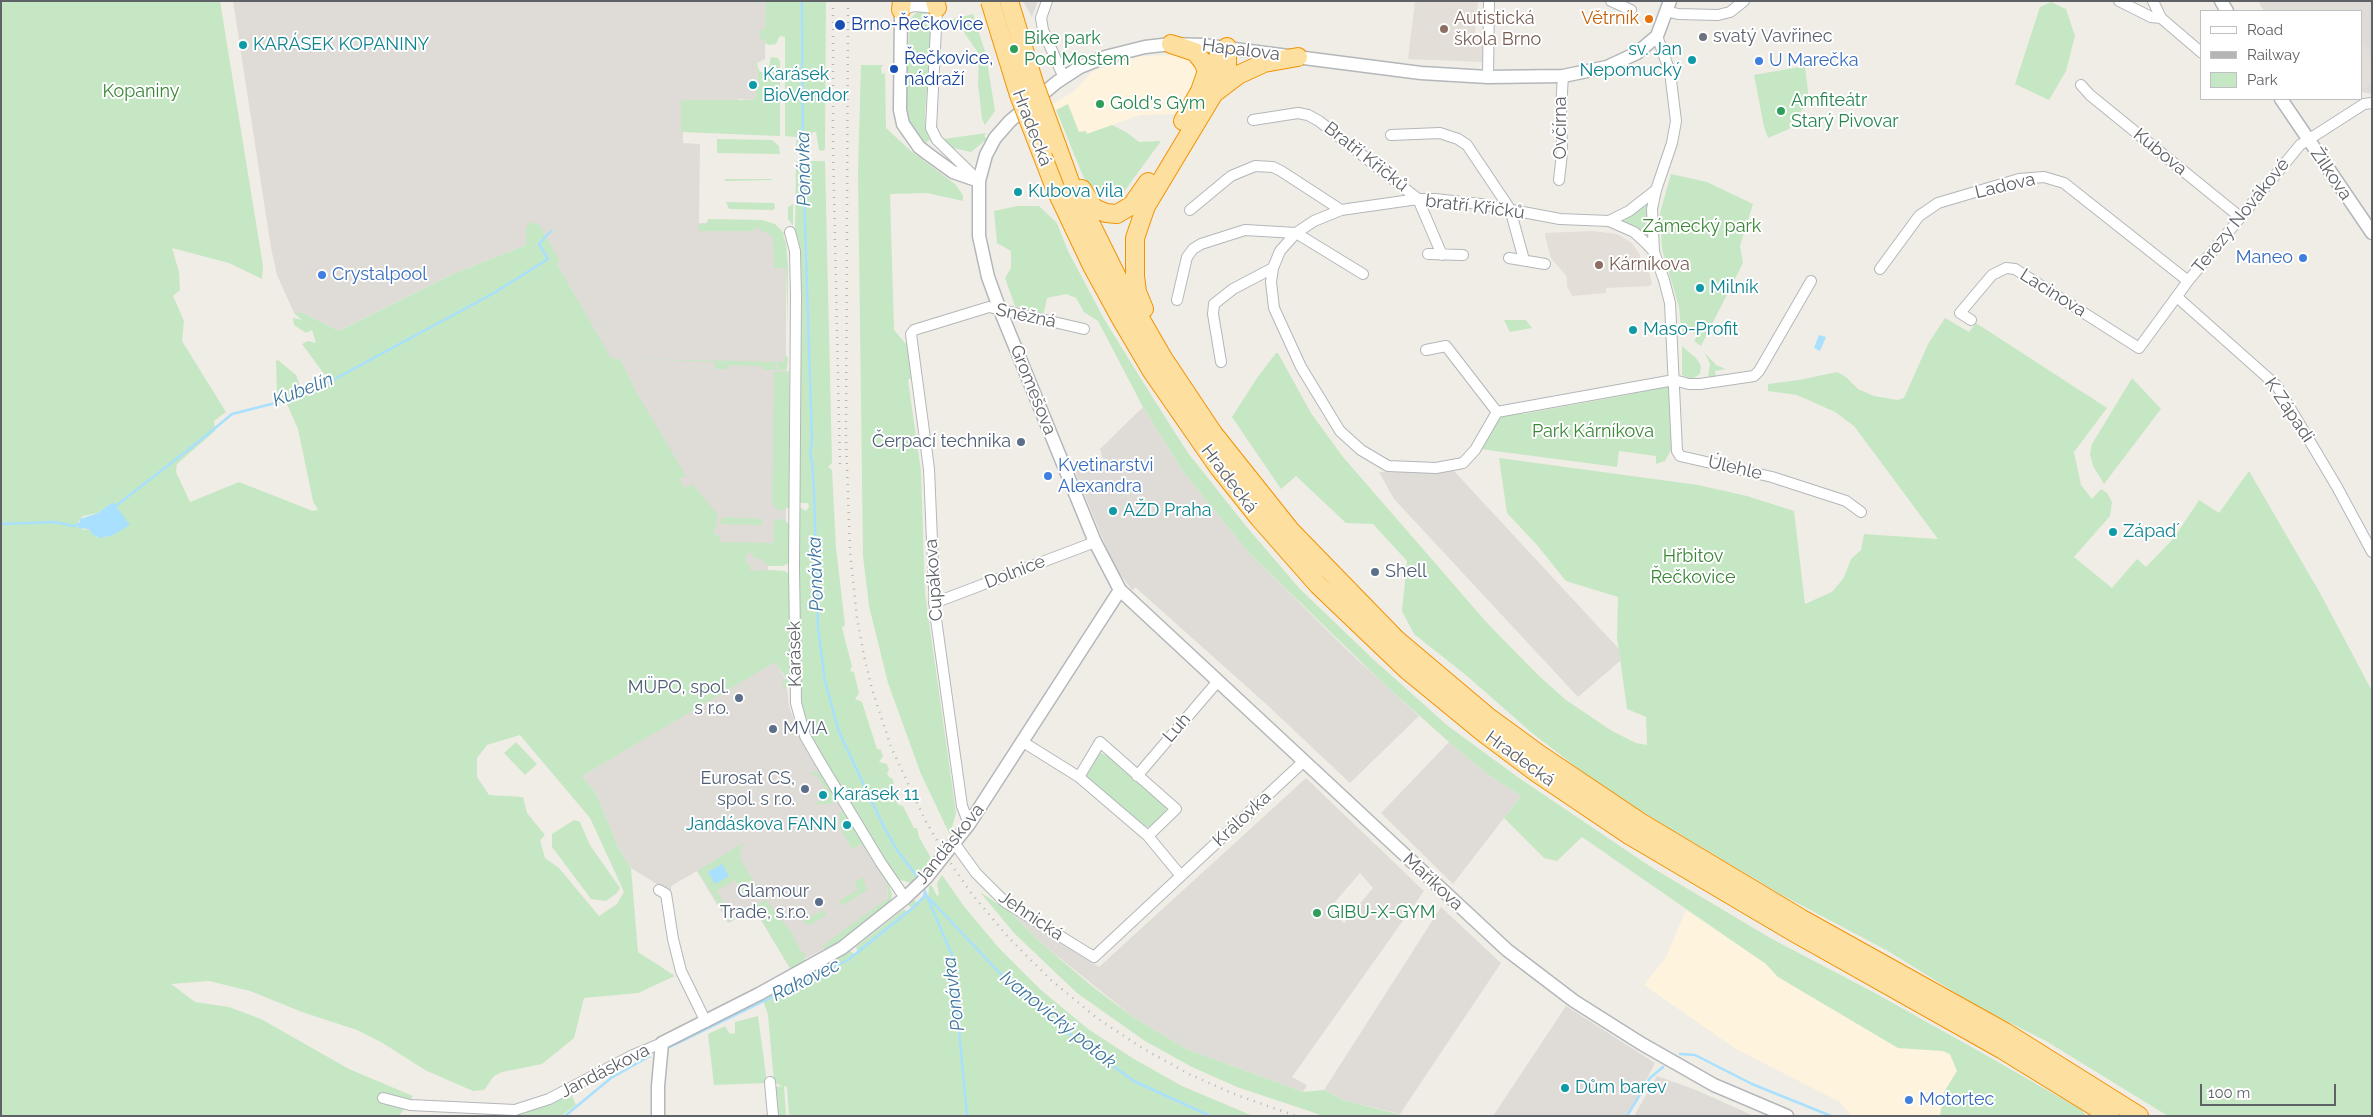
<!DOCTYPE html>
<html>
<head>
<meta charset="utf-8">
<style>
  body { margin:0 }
  #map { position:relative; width:2373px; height:1117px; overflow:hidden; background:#f0ede6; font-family:Raleway,sans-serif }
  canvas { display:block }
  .frame { position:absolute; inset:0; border:2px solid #5e6266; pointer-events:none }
  .legend { position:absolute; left:2200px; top:10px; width:162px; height:90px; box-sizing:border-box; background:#fff; border:1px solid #bfc0c2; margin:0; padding:6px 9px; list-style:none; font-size:15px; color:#5e6266 }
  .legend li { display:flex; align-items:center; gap:10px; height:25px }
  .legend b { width:25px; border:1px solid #bfc0c2 }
  .scale { position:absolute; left:2200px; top:1084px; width:136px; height:22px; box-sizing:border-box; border:2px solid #5e6266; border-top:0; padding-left:6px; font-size:15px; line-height:18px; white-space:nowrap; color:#5e6266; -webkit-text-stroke:4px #fff; paint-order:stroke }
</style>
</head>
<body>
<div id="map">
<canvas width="2373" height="1117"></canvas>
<div class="frame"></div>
<ul class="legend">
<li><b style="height:6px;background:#fff"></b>Road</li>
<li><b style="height:6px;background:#b4b5b6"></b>Railway</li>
<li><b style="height:14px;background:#c6e7c3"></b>Park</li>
</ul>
<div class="scale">100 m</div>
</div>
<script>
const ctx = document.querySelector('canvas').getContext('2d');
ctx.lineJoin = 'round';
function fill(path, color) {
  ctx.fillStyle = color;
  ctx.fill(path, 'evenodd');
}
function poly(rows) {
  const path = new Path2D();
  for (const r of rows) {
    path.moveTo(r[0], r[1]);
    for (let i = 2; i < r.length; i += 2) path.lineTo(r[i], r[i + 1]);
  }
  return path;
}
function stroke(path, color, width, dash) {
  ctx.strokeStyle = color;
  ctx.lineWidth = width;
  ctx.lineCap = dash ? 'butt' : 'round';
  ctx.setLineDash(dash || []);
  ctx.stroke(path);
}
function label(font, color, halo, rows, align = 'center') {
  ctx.font = font + ' Raleway,sans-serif';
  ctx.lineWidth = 4;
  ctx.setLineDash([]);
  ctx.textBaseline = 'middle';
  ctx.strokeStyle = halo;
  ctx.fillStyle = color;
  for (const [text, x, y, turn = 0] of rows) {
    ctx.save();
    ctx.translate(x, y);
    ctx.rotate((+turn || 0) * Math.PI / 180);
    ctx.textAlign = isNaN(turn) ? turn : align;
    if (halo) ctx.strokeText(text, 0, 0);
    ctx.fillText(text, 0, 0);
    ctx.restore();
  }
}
fill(poly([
  [1181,55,1194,60,1199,75,1178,114,1140,115,1087,134,1065,134,1053,104,1074,91,1093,71,1141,56],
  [1686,910,1766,964,1778,977,1898,1048,1943,1051,1950,1055,1957,1071,1944,1092,1940,1116,1851,1116,1840,1102,1736,1049,1644,985,1666,957]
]), '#fef3dd');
fill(poly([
  [233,1,766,1,765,59,755,63,758,73,755,100,739,99,683,132,683,143,700,144,699,223,753,222,772,231,786,268,786,564,782,566,768,566,768,572,741,571,741,546,717,545,713,540,557,264,560,261,526,245,453,274,339,331,303,313,294,313,277,275,271,248],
  [1023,1,1038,1,1032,17],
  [2258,1,2372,1,2372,94,2362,92,2362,11,2264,11],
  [1143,407,1184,473,1250,554,1348,651,1419,716,1350,783,1265,703,1135,587,1132,590,1114,566,1074,469,1103,459,1100,449],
  [1454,471,1619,649,1620,661,1578,697,1394,499,1379,472],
  [775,661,786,680,789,706,802,743,887,884,888,901,832,945,789,967,754,908,728,923,697,871,671,886,671,893,631,868,619,849,596,793,582,776],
  [1449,742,1486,773,1521,796,1453,884,1381,813],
  [1306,778,1424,891,1292,1077,1307,1085,1303,1092,1186,1049,1133,1017,1040,942,1009,911,1099,967],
  [1360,873,1373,888,1344,923,1329,909],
  [1441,907,1501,963,1400,1114,1343,1100,1324,1090],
  [1566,1006,1655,1063,1628,1116,1493,1116],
  [1657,1076,1696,1090,1754,1116,1634,1116]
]), '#dfdcd8');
fill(poly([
  [1415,1,1478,1,1474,42,1483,43,1482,62,1408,59],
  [2362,42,2372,58,2372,83,2362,89],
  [1592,231,1617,234,1632,243,1640,255,1640,263,1648,268,1652,284,1650,286,1606,288,1606,293,1572,296,1567,286,1567,277,1551,258,1545,236,1546,233]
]), '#e3ded7');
fill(poly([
  [1,1,220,1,263,266,262,279,229,263,172,248,179,272,180,290,173,296,184,321,182,341,226,412,214,421,215,431,177,464,176,472,190,502,239,482,313,511,318,510,313,501,298,429,287,404,284,405,277,394,276,361,278,360,296,375,300,386,327,378,302,344,308,341,316,343,312,330,306,333,294,325,293,318,302,320,294,313,303,313,339,331,453,274,526,245,526,228,531,221,534,224,539,224,560,261,557,264,611,358,620,359,635,390,686,476,679,479,684,488,692,484,718,515,714,535,720,535,720,542,773,543,774,520,783,519,791,526,791,562,783,566,768,566,767,563,763,563,763,559,757,559,753,557,752,553,747,553,746,563,750,565,750,571,770,570,785,571,790,575,791,687,784,688,782,685,786,678,775,662,582,776,596,793,619,849,631,868,638,952,675,976,638,993,584,998,574,1038,542,1064,502,1072,494,1076,484,1090,473,1091,425,1070,381,1042,357,1030,302,1012,250,991,209,981,171,984,195,1002,229,1007,261,1019,349,1069,413,1096,399,1116,1,1116],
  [113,502,107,537,96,537,89,529,84,530,77,526,78,522,83,516,98,513],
  [520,735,590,818,614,870,624,892,617,904,599,916,559,868,545,858,540,840,545,835,527,813,523,797,489,795,477,777,477,758,487,745],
  [766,1,826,1,825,149,823,151,819,150,816,132,813,132,810,138,811,147,796,147,797,137,785,136,785,37,780,36,776,44,770,45,766,44,764,39,760,39,760,30,765,29],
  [2051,2,2066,9,2075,36,2066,71,2049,100,2015,84,2040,7],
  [918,11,926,11,932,22,925,113,925,128,930,140,925,143,910,122,906,103,910,19],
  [973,14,986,55,995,111,985,125,982,119,978,83,979,54,965,34,962,27,952,23,950,20],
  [771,57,778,58,780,62,780,136,681,132,681,100,755,100,758,73,755,63,765,59,757,63,758,68,760,72,768,72],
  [861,65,883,65,881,68,882,74,885,73,886,128,912,152,955,184,963,195,963,201,927,193,890,194,894,330,907,345,912,378,908,380,921,471,925,593,956,813,950,835,921,774,888,683,869,606,863,556,858,172],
  [1805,66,1809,100,1789,129,1768,138,1764,127,1754,75],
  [1068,104,1079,132,1086,131,1087,134,1112,125,1126,132,1139,142,1161,141,1123,193,1113,196,1100,192,1089,184,1083,176,1056,110],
  [986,133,984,136,987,139,971,152,953,148,944,139],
  [717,139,772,140,779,146,780,154,717,153],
  [796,161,825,161,832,463,828,467,832,470,836,548,845,625,842,628,852,666,850,671,854,672,859,693,855,699,862,702,877,749,881,750,883,756,879,762,887,764,889,770,887,773,889,777,893,779,894,788,899,799,897,804,903,806,914,828,917,828,919,837,931,858,935,859,911,883,897,879,886,863,813,740,801,701,799,507,806,511,809,507,808,503,800,503,800,257,799,242,795,232],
  [1671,174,1707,182,1753,204,1740,246,1743,263,1701,346,1694,341,1697,336,1687,328,1684,332,1681,328,1679,307,1662,249,1660,213],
  [725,179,772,179,773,180,725,181],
  [726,202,774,203,775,208,773,210,729,209],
  [1648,203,1646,223,1648,240,1623,221],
  [793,204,793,226,788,219,788,207],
  [1017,206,1039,206,1057,223,1068,251,1104,319,1148,390,1188,453,1246,526,1299,588,1374,660,1448,726,1519,778,1651,867,1772,939,1873,992,1984,1054,2080,1109,2087,1116,1940,1116,1944,1092,1957,1071,1950,1054,1943,1051,1898,1048,1778,977,1766,964,1582,837,1557,861,1544,858,1504,818,1521,796,1486,773,1449,742,1384,684,1250,554,1184,473,1143,407,1098,321,1084,312,1076,298,1066,294,1047,298,1043,316,1015,306,1005,278,1011,268,1011,251,997,243,994,211],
  [708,219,762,220,775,224,785,234,783,235,786,243,788,268,788,328,786,268,774,268,773,238,768,233,761,231,760,228,754,228,754,231,699,231,699,224,706,224],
  [1945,318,1969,332,1976,323,2107,408,2074,452,2081,485,2092,499,2101,489,2107,493,2112,502,2110,516,2074,557,2112,588,2137,559,2146,567,2174,538,2199,500,2219,513,2249,471,2320,593,2372,691,2372,1116,2168,1116,2046,1041,1975,1005,1888,951,1782,895,1609,792,1532,733,1467,676,1414,634,1402,611,1407,561,1373,524,1346,523,1296,476,1281,489,1232,417,1257,378,1276,353,1278,353,1311,413,1343,457,1488,624,1539,676,1566,700,1612,731,1636,743,1647,745,1646,717,1627,709,1617,637,1618,597,1566,581,1537,545,1507,513,1499,458,1698,485,1747,496,1794,511,1805,604,1832,592,1843,579,1851,559,1861,550,1864,534,1938,539,1854,426,1835,412,1797,395,1768,391,1768,384,1799,380,1837,372,1846,377,1858,389,1874,396,1898,400,1904,398,1928,344],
  [1504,320,1526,320,1532,328,1510,332],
  [1682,346,1696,358,1701,366,1700,374,1692,379,1682,375],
  [1705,353,1716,365,1726,369,1715,371,1716,378,1708,377,1710,364],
  [785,356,788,357,787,370,778,370,778,363,775,364,777,370,763,370,762,366,729,365,728,369,715,369,715,362,633,359,784,362],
  [789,371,791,507,779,511,772,504,772,498,774,372],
  [2132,378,2161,409,2104,484,2093,466,2090,454,2092,444],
  [1671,385,1672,448,1665,461,1656,464,1656,456,1619,451,1617,467,1480,449,1498,417,1515,412,1523,414,1632,394,1638,390],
  [723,517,762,519,762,525,720,524],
  [516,742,537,764,525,775,504,753],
  [1099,752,1107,756,1167,805,1166,811,1150,827,1139,826,1085,780,1084,772],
  [812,771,823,774,836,796,833,803,813,805,827,797,824,792,826,790,817,775,811,775],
  [839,812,843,812,848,819,844,823,846,827,853,825,888,883,892,894,891,902,871,919,830,949,825,949,821,947,888,898,887,884,862,844,852,849,840,828],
  [574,820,580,822,590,845,620,888,617,893,606,901,591,899,552,847,552,834],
  [745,842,741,848,740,858,757,888,755,894,746,899,735,880,717,891,733,918,766,900,792,933,801,952,804,952,805,964,799,967,790,968,754,908,730,922,698,872,700,869],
  [942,875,963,905,998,947,1041,990,1088,1029,1134,1059,1182,1086,1253,1116,789,1116,787,1087,784,1086,786,1116,776,1116,774,1087,782,1086,774,1082,768,1015,763,1000,850,951,856,955,858,953,856,947,904,909,906,911,909,911,911,908,908,905,914,900,917,902,924,895,928,900,929,886,932,886,937,896,939,894,937,883],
  [863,877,867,890,842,906,839,901,858,889,854,882],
  [980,892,1009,911,1040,942,1093,987,1133,1017,1186,1049,1303,1092,1324,1090,1343,1100,1405,1116,1324,1116,1237,1087,1192,1067,1145,1041,1077,993,1014,933],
  [823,910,827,915,810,925,802,922],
  [758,1016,767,1083,714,1085,708,1034,725,1026,730,1034,735,1033,735,1022],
  [570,1092,576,1105,561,1116,511,1116,546,1104]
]), '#c6e7c3');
fill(poly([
  [1819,335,1826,337,1820,351,1814,348],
  [113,502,130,525,113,535,100,538,93,535,89,529,78,528,80,519,98,513],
  [722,864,729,876,715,884,708,872]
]), '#a8e0fe');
stroke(poly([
  [802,1,803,162,812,442,810,454,812,461,814,490,818,628,825,681,839,732,884,827,897,850,919,879],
  [113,508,197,443,232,414,295,398,306,389,331,381,494,293,548,259,539,244,551,231],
  [1,524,54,522,74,526,79,524],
  [923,887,952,955,967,1116],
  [929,898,1009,983,1077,1040,1134,1081,1210,1116],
  [670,1047,848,960,915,906,924,897,925,893],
  [1680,1054,1695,1055,1752,1084,1831,1116],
  [565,1116,611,1078,650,1056],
  [1627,1116,1650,1078,1663,1067]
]), '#a8e0fe', 2.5);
const minor = poly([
  [1047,1,1041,18,1043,30,1064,78],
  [1611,1,1631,10],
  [2119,1,2151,17,2161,18,2202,53],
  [2153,1,2161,18],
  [901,10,914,6,937,8,931,128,937,140,978,180],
  [1666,11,1678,14,1718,15,1730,12,1744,1],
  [1488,77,1489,1],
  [2081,85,2090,95,2240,217],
  [1253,120,1298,113,1308,115,1319,121,1418,199,1442,255],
  [1391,135,1440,133,1458,139,1467,145,1510,209,1524,260],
  [1559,180,1562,153,1561,108,1563,76],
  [1656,190,1629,211,1609,221,1560,219,1480,204,1435,199,1418,199,1341,210,1314,221,1296,233,1280,251,1273,268,1271,282,1274,308,1301,367,1340,431,1361,450,1388,466,1436,468,1463,463,1475,450,1497,412,1674,380,1689,384,1700,384,1754,376,1759,371,1811,281],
  [1190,210,1231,176,1255,166,1273,167,1281,171,1341,210],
  [1609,221,1634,232,1646,243,1654,252,1664,280,1670,303,1677,451,1680,456,1772,477,1846,501,1861,512],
  [790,232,795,251,796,296,794,568,796,703,805,736,820,762,881,863,905,898],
  [1654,252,1652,209,1656,190,1672,143,1676,121,1670,72,1657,36],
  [1428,254,1463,255],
  [1509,258,1545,264],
  [1880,269,1919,216,1938,203,2019,179,2044,177,2064,183,2188,281],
  [2177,297,2277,386,2337,487,2372,552],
  [1177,300,1187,257,1193,249,1201,244,1245,230,1296,233,1363,274],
  [1971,320,1960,313,1992,275,2006,268,2015,269,2139,348,2188,281,2300,145,2364,104,2372,103],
  [1426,350,1446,346,1497,412],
  [1221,362,1213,314,1214,304,1233,289,1273,268],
  [934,603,1095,542],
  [1023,742,1079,777,1148,836,1181,876],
  [1137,776,1218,681],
  [1079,777,1100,742,1176,809,1148,836],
  [969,824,962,806,935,612,929,469,911,334,914,330,989,307,1084,329],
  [955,844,976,873,1005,902,1094,957,1303,762],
  [659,890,666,894,673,939,681,971,706,1022],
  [770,1082,773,1116],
  [383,1098,410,1105,515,1110,549,1099,633,1055,662,1043]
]);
const tertiary = poly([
  [1670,1,1657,36,1637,53,1607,67,1563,76,1488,77,1421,73,1203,45,1171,44,1145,47,1105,57,1080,67,1057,82,1010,121,995,138,986,155,979,181,979,236,988,277,1000,310,1095,542,1120,590,1507,950,1574,1001,1642,1044,1714,1085,1787,1116],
  [2221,1,2227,11],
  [901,10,900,110,903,124,919,147,928,154,953,172,979,181],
  [2281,99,2372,233],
  [658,1116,658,1086,662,1043,759,994,842,948,905,898,926,878,969,824,1120,590]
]);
const trunk = poly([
  [935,1,937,8],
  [901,10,902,1],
  [1171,44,1195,52,1203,62,1207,71],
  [1217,91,1238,75,1264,63,1298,57],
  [1183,121,1200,91,1207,71,1227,47],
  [1057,146,1070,182,1122,287,1163,358,1213,433,1291,531,1397,640,1487,716,1539,754,1640,822,1802,919,2005,1032,2139,1116],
  [1055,188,1092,266,1121,319,1151,370,1219,468,1259,518,1318,585,1407,670,1485,734,1537,773,1629,835,1795,933,2003,1050,2110,1116],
  [1082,189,1094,208,1106,213,1117,214,1132,205,1148,182],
  [1144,309,1137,292,1135,276,1135,238,1146,206,1214,93,1227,65,1227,47]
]);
stroke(minor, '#b3b7ba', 12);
stroke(tertiary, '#b3b7ba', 15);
stroke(trunk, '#f39203', 20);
stroke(minor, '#fff', 10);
stroke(tertiary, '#fff', 12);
stroke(trunk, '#fde09f', 18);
stroke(poly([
  [833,1,833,149,840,466],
  [848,1,846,438,850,551,857,618,864,656,872,689,891,747,925,820,953,867,972,894,1008,937,1051,980,1097,1018,1142,1048,1189,1074,1234,1094,1296,1116]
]), '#b4b5b6', 2.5, [1, 6]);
const trunkBridge = poly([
  [990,1,1019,95,1055,188],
  [1009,1,1034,83,1057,146]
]);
stroke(trunkBridge, '#f39203', 20, []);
stroke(trunkBridge, '#fde09f', 18);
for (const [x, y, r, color] of [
  [1649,19,5,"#e8710a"],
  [840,25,6,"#1a4fb4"],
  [1444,29,5,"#8d6e63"],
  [1703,37,5,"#6b7280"],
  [243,45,5,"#0f9aa8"],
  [1014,49,5,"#2e9e5b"],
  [1692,60,5,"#0f9aa8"],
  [1759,61,5,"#3f7fe0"],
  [894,69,5,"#1a4fb4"],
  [753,85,5,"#0f9aa8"],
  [1100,104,5,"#2e9e5b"],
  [1781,111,5,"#2e9e5b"],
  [1018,192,5,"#0f9aa8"],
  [2303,258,5,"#3f7fe0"],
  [1599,265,5,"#8d6e63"],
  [322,275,5,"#3f7fe0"],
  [1700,288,5,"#0f9aa8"],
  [1633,330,5,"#0f9aa8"],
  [1021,442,5,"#5c6f8a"],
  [1048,476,5,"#3f7fe0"],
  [1113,511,5,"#0f9aa8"],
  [2113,532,5,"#0f9aa8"],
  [1375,572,5,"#5c6f8a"],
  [739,698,5,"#5c6f8a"],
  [773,729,5,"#5c6f8a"],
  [805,789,5,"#5c6f8a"],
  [823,795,5,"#0f9aa8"],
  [847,825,5,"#0f9aa8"],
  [819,902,5,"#5c6f8a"],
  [1317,913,5,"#2e9e5b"],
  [1565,1088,5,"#0f9aa8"],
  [1909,1100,5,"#3f7fe0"]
]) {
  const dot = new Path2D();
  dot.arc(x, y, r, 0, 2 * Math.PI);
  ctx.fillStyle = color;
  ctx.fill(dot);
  stroke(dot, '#fff', 2);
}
label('18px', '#785e54', '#fff', [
  ["Autistická",1454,19],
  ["škola Brno",1454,40],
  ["Kárníkova",1609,265]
], 'left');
label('18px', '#c56008', '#fff', [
  ["Větrník",1639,19]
], 'right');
label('18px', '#164399', '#fff', [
  ["Brno-Řečkovice",851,25],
  ["Řečkovice,",904,59],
  ["nádraží",904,80]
], 'left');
label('18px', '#5b616d', '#fff', [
  ["svatý Vavřinec",1713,37]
], 'left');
label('18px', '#27864d', '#fff', [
  ["Bike park",1024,39],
  ["Pod Mostem",1024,60],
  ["Amfiteátr",1791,101],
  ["Starý Pivovar",1791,122],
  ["Gold's Gym",1110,104],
  ["GIBU-X-GYM",1327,913]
], 'left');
label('18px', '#0d838f', '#fff', [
  ["KARÁSEK KOPANINY",253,45],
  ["sv. Jan",1682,50,"right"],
  ["Nepomucký",1682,71,"right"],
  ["Karásek",763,75],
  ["BioVendor",763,96],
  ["Kubova vila",1028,192],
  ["Milník",1710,288],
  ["Maso-Profit",1643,330],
  ["AŽD Praha",1123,511],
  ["Západ´",2123,532],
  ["Karásek 11",833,795],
  ["Jandáskova FANN",837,825,"right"],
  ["Dům barev",1575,1088]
], 'left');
label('18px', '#5e6266', '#fff', [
  ["Hapalova",1241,50,7],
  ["Hradecká",1032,128,69],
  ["Ovčírna",1561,128,-90],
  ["Kubova",2160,152,39],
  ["Bratří Křičků",1366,157,38],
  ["Žilkova",2331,174,56],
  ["Ladova",2005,186,-13],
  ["bratří Křičků",1475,207,7],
  ["Terezy Novákové",2241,216,-51],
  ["Lacinova",2053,293,32],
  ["Sněžná",1026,316,12],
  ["Gromešova",1033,390,68],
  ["K Západi",2289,410,56],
  ["Úlehle",1735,468,13],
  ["Hradecká",1229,479,53],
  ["Dolnice",1015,572,-21],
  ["Cupákova",934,580,-94],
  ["Karásek",795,654,-91],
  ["Luh",1177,728,-49],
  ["Hradecká",1520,759,36],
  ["Královka",1242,819,-43],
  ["Jandáskova",950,844,-51],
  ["Maříkova",1433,882,43],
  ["Jehnická",1031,916,34],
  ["Jandáskova",605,1071,-27]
]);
label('18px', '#366cbe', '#fff', [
  ["U Marečka",1769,61],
  ["Maneo",2293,258,"right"],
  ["Crystalpool",332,275],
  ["Kvetinarstvi",1058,466],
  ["Alexandra",1058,487],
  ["Motortec",1919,1100]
], 'left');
label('18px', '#3a8536', '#fff', [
  ["Kopaniny",141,92],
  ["Zámecký park",1702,227],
  ["Park Kárníkova",1593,432],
  ["Hřbitov",1693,557],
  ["Řečkovice",1693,578]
]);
label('18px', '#4e5e75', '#fff', [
  ["Čerpací technika",1011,442],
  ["Shell",1385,572,"left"],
  ["MÜPO, spol.",729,688],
  ["s r.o.",729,709],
  ["MVIA",783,729,"left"],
  ["Eurosat CS,",795,779],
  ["spol. s r.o.",795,800],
  ["Glamour",809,892],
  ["Trade, s.r.o.",809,913]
], 'right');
label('italic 19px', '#3e769f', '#fff', [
  ["Ponávka",804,169,-91],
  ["Kubelín",303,390,-21],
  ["Ponávka",816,574,-92],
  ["Rakovec",806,980,-26],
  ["Ponávka",954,994,-97],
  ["Ivanovický potok",1058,1020,39]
]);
</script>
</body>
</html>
